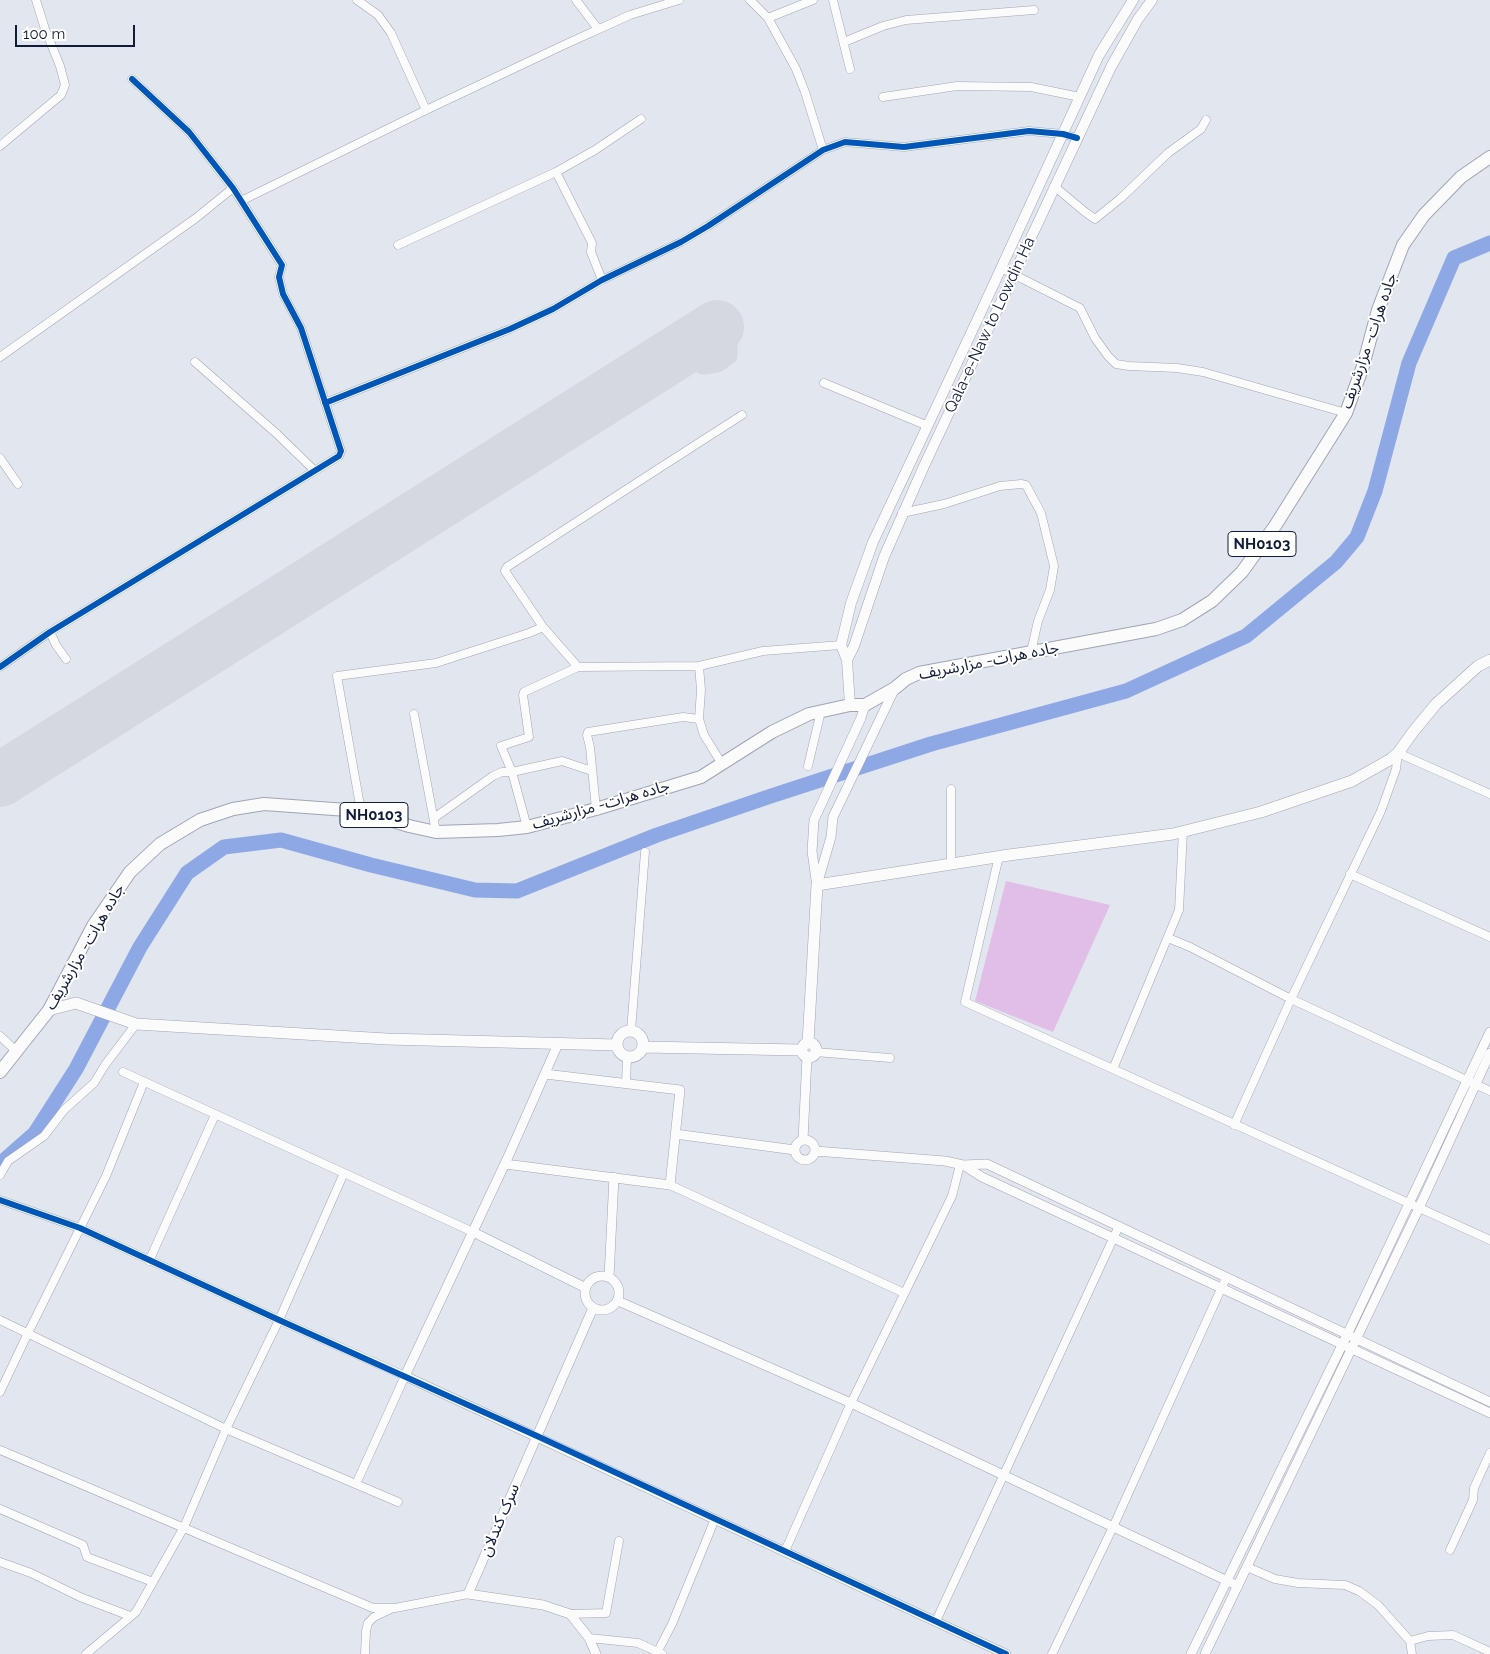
<!DOCTYPE html>
<html>
<head>
<meta charset="utf-8">
<style>
  body { margin:0 }
  #map { position:relative; width:1490px; height:1654px; overflow:hidden; background:#e2e6ee; font-family:Raleway,sans-serif }
  canvas { display:block }
  .scale { position:absolute; left:15px; top:25px; width:120px; height:22px; box-sizing:border-box; border:2px solid #111d38; border-top:0; padding-left:6px; font-size:15px; line-height:18px; white-space:nowrap; color:#111d38; -webkit-text-stroke:4px #fff; paint-order:stroke }
</style>
</head>
<body>
<div id="map">
<canvas width="1490" height="1654"></canvas>
<div class="scale">100 m</div>
</div>
<script>
const ctx = document.querySelector('canvas').getContext('2d');
ctx.lineJoin = 'round';
function fill(path, color) {
  ctx.fillStyle = color;
  ctx.fill(path, 'evenodd');
}
function poly(rows) {
  const path = new Path2D();
  for (const r of rows) {
    if (r.length === 3) {
      path.moveTo(r[0] + r[2], r[1]);
      path.arc(r[0], r[1], r[2], 0, 2 * Math.PI);
      continue;
    }
    path.moveTo(r[0], r[1]);
    for (let i = 2; i < r.length; i += 2) path.lineTo(r[i], r[i + 1]);
  }
  return path;
}
function stroke(path, color, width, dash) {
  ctx.strokeStyle = color;
  ctx.lineWidth = width;
  ctx.lineCap = dash ? 'butt' : 'round';
  ctx.setLineDash(dash || []);
  ctx.stroke(path);
}
function label(font, color, halo, rows, align = 'center') {
  ctx.font = font + ' Raleway,"Noto Sans Arabic",sans-serif';
  ctx.lineWidth = 4;
  ctx.setLineDash([]);
  ctx.textBaseline = 'middle';
  ctx.strokeStyle = halo;
  ctx.fillStyle = color;
  for (const [text, x, y, turn = 0] of rows) {
    ctx.save();
    ctx.translate(x, y);
    ctx.rotate((+turn || 0) * Math.PI / 180);
    ctx.textAlign = isNaN(turn) ? turn : align;
    if (halo) ctx.strokeText(text, 0, 0);
    ctx.fillText(text, 0, 0);
    ctx.restore();
  }
}
fill(poly([
  [1006,881,1110,905,1053,1032,975,1001]
]), '#e1bee8');
stroke(poly([
  [0,1164,35,1133,76,1069,140,947,187,873,224,847,281,840,371,865,475,890,517,891,657,835,771,796,931,744,1126,691,1246,636,1336,562,1357,537,1375,491,1409,363,1454,258,1490,243]
]), '#8da8e5', 15);
stroke(poly([
  [686,346,693,357,703,364,717,362,727,355,727,342,717,327]
]), '#d5d8de', 21);
stroke(poly([
  [0,780,717,327]
]), '#d5d8de', 54);
const minor = poly([
  [357,0,378,15,391,33,426,110],
  [576,0,598,29],
  [750,0,768,18,796,69,805,92,823,150],
  [833,0,850,69],
  [768,18,813,0],
  [844,42,883,26,906,20,1034,10],
  [883,97,957,86,1031,87,1080,97],
  [0,146,61,95,65,85,60,66,45,29,36,0],
  [556,172,592,243,591,252,602,280],
  [1054,186,1085,212,1095,219,1121,198,1168,153,1201,129,1206,120],
  [241,201,426,110,566,44,630,15,679,0],
  [398,245,556,172,595,150,641,119],
  [1001,268,1080,308,1095,338,1108,356,1116,364,1129,366,1177,368,1203,372,1346,413],
  [0,357,196,218,233,188],
  [195,362,277,434,314,470],
  [824,383,928,426],
  [325,403,510,329,553,309,602,280,681,242,708,226,823,150,845,142,904,147,1029,131,1063,134,1077,138],
  [0,458,18,484],
  [902,513,944,504,1000,486,1021,484,1026,485,1041,513,1054,566,1050,590,1038,621,1031,652],
  [50,632,56,645,66,659],
  [699,666,763,651,841,645],
  [0,667,50,632,339,456,341,451,301,328,283,294,279,277,282,265,233,188,189,132,132,79],
  [414,714,436,832],
  [722,764,704,735,699,719,701,690,699,666,578,667,543,627,505,571,507,567,644,478,742,415],
  [808,766,821,711],
  [596,809,590,747,587,735,588,732,683,717,699,719],
  [361,811,337,676,436,663,529,633,543,627],
  [434,818,493,776,502,772,512,772,562,761,592,771],
  [527,827,512,772,501,746,529,737,523,695,524,692,578,667],
  [999,856,965,1002,1490,1240],
  [951,864,951,789],
  [1350,874,1490,937],
  [1168,938,1190,947,1291,999,1490,1091],
  [631,1031,645,852],
  [0,1036,17,1052],
  [815,1052,890,1058],
  [1113,1069,1179,910,1183,831],
  [123,1072,473,1232],
  [626,1083,627,1057],
  [1234,1125,1291,999,1381,811,1396,769,1398,753,1490,794],
  [0,1175,8,1161,44,1136,64,1110,94,1083,105,1065,136,1024],
  [670,1185,904,1293],
  [0,1200,80,1228,279,1320,405,1376,356,1484],
  [149,1261,215,1115],
  [0,1320,226,1429,398,1502],
  [0,1392,28,1333,106,1176,144,1082],
  [0,1450,373,1608,395,1608,468,1594],
  [0,1509,83,1545,87,1557,153,1582],
  [1450,1550,1473,1500,1474,1488,1490,1453],
  [785,1551,851,1403,952,1196,960,1165],
  [0,1562,31,1573,80,1597,130,1616],
  [1247,1567,1275,1579,1298,1583,1345,1585,1359,1591,1378,1605,1410,1641,1412,1654],
  [570,1614,606,1613,619,1541],
  [936,1621,1119,1226],
  [589,1638,638,1643,662,1654],
  [1410,1641,1428,1636,1453,1635,1490,1652],
  [658,1651,672,1624,715,1519],
  [86,1654,136,1612,184,1527,226,1429,279,1320,344,1173],
  [365,1654,366,1631,368,1623,374,1617,391,1609],
  [1052,1654,1113,1527,1226,1278]
]);
const tertiary = poly([
  [816,880,812,851,814,820,861,718,865,705],
  [817,885,831,837,833,817,895,688],
  [558,1044,508,1157,405,1376,1006,1654],
  [675,1134,795,1150],
  [805,1150,10],
  [803,1140,807,1057],
  [815,1151,945,1161,963,1165,987,1164,1490,1402],
  [505,1164,670,1185,680,1090,545,1074],
  [963,1165,982,1177,1490,1413],
  [473,1232,586,1288],
  [602,1293,17],
  [609,1277,614,1177],
  [618,1301,851,1403,1238,1586],
  [593,1308,468,1594,543,1605,570,1614,589,1638,596,1654],
  [1191,1654,1347,1335,1490,1032],
  [1205,1654,1419,1208,1490,1053]
]);
const secondary = poly([
  [847,660,854,646,884,557,924,466,1111,67,1138,19,1152,0],
  [850,705,847,660,841,645,851,603,873,542,980,314,1099,55,1133,0]
]);
const primary = poly([
  [49,1010,76,1003,136,1024,387,1039,617,1045],
  [630,1044,13],
  [808,1043,817,885,1009,855,1173,834,1261,812,1352,781,1391,759,1398,753,1413,732,1436,704,1478,666,1490,660],
  [809,1050,7],
  [643,1047,801,1050]
]);
const trunk = poly([
  [0,1072,49,1010,93,926,130,872,160,844,200,820,233,809,264,804,361,811,409,826,436,832,498,830,527,827,596,809,701,777,772,732,809,714,850,705,865,705,895,688,906,679,919,673,1156,629,1182,620,1212,601,1242,572,1275,526,1346,413,1363,366,1378,310,1403,245,1424,215,1461,177,1490,157]
]);
stroke(minor, '#9ea5b5', 9);
stroke(tertiary, '#9ea5b5', 10);
stroke(secondary, '#9ea5b5', 11);
stroke(primary, '#9ea5b5', 12);
stroke(trunk, '#9ea5b5', 14);
stroke(minor, '#fbfbfc', 8);
stroke(tertiary, '#fbfbfc', 9);
stroke(secondary, '#fbfbfc', 10);
stroke(primary, '#fbfbfc', 11);
stroke(trunk, '#fbfbfc', 12);
stroke(poly([
  [325,403,510,329,553,309,602,280,681,242,708,226,823,150,845,142,904,147,1029,131,1063,134,1077,138],
  [0,667,50,632,339,456,341,451,301,328,283,294,279,277,282,265,233,188,189,132,132,79],
  [0,1200,80,1228,279,1320,537,1436,1006,1654]
]), '#0057b8', 6);
for (const [x, y, w] of [
  [1262,544,68],
  [374,815,68]
]) {
  const box = new Path2D();
  box.roundRect(x - w / 2, y - 12.5, w, 25, 4);
  ctx.fillStyle = '#fff';
  ctx.fill(box);
  stroke(box, '#111d38', 1);
}
label('bold 15px', '#111d38', null, [
  ["NH0103",1262,544],
  ["NH0103",374,815]
]);
label('16px', '#111d38', '#fff', [
  ["Qala-e-Naw to Lowdin Ha",990,325,-65],
  ["جاده هرات- مزارشریف",1369,341,-71],
  ["جاده هرات- مزارشریف",989,661,-11],
  ["جاده هرات- مزارشریف",601,805,-16],
  ["جاده هرات- مزارشریف",85,947,-60],
  ["سرک کندلان",500,1520,-67]
]);
</script>
</body>
</html>
